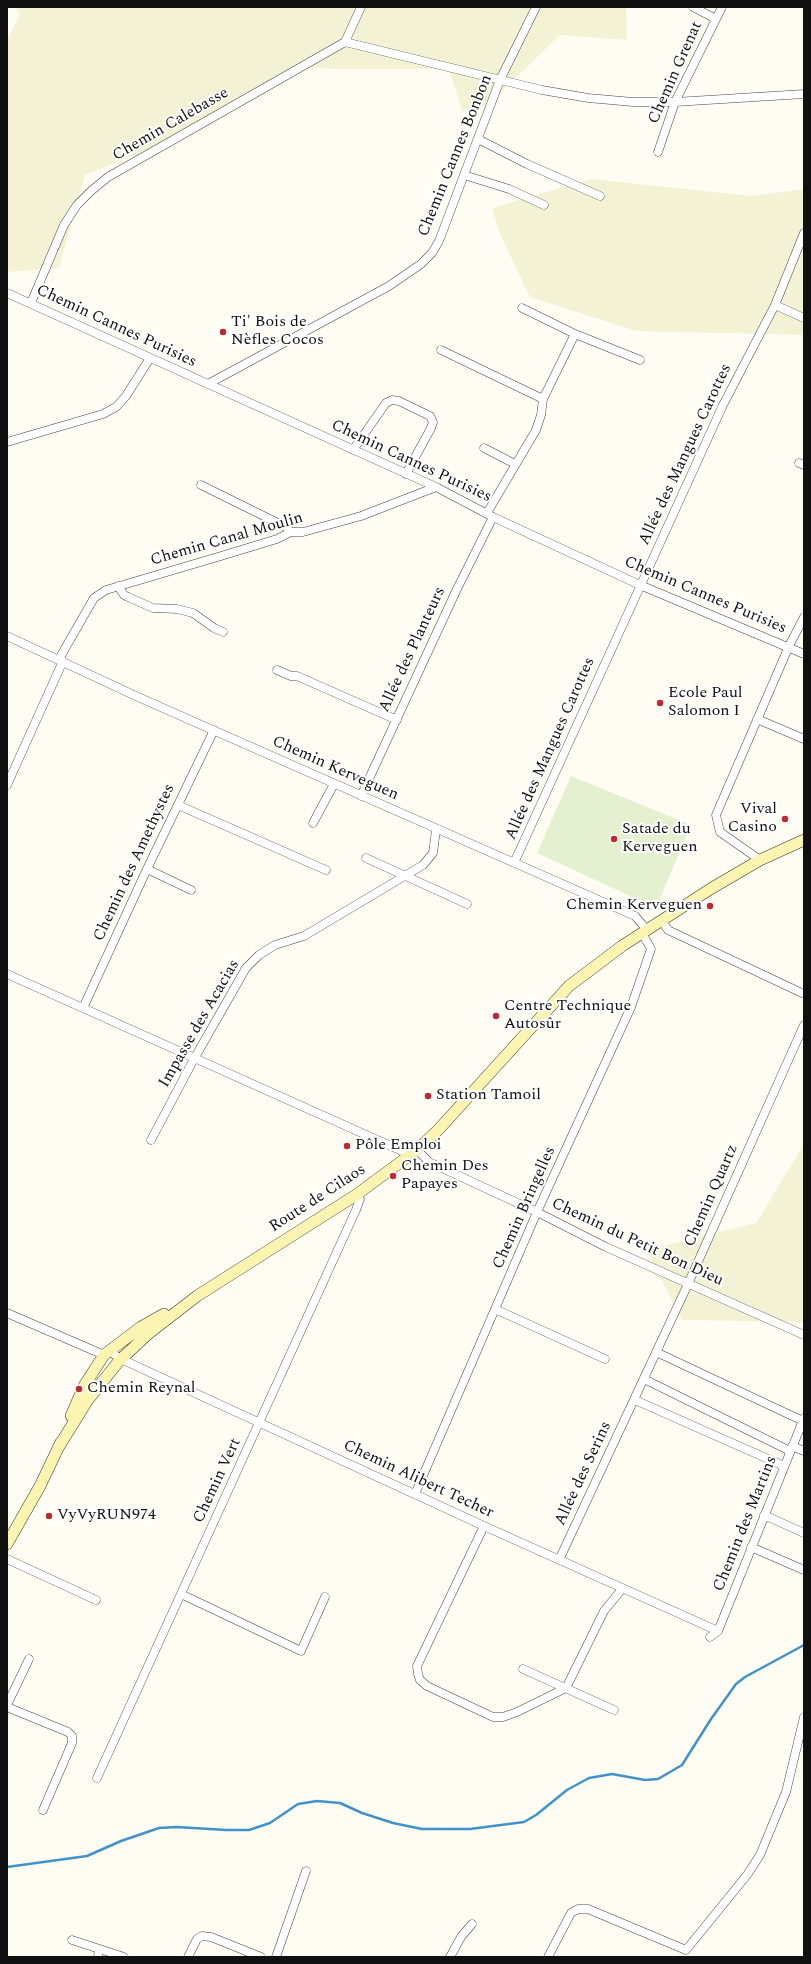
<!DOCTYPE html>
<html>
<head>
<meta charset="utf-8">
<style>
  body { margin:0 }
  #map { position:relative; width:811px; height:1964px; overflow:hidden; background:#fffdf3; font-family:Spectral,serif }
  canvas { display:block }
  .frame { position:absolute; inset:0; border:8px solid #101010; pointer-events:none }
</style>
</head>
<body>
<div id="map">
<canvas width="811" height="1964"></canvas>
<div class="frame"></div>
</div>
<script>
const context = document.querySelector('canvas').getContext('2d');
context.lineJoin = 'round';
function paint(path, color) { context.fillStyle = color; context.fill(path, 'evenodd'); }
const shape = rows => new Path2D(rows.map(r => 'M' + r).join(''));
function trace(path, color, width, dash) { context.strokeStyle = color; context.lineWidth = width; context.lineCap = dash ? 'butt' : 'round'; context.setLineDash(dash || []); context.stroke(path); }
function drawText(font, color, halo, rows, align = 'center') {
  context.font = font + ' Spectral,serif'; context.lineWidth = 4; context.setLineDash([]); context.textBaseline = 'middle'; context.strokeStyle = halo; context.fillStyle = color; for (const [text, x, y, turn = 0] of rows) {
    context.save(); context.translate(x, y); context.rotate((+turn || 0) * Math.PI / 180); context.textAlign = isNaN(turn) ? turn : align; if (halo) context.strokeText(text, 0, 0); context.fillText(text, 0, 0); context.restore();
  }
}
const farmland = shape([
  [15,7,626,7,627,40,560,35,488,105,462,111,449,69,335,69,294,66,203,128,85,175,59,268,7,272,7,40,20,15],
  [591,179,752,196,804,189,804,335,636,331,530,297,500,234,492,208],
  [804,1144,804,1322,682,1320,646,1250,756,1223]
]);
const pitch = shape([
  [571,776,691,825,656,908,537,853]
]);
const stream = shape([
  [7,1867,87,1856,121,1841,159,1828,177,1827,226,1830,249,1830,270,1823,298,1804,317,1801,340,1803,362,1813,393,1823,422,1829,470,1829,524,1822,536,1815,567,1790,589,1778,612,1774,645,1780,658,1779,682,1765,711,1719,736,1684,745,1677,804,1645]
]);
const street = shape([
  [693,7,716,19],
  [345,42,542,90,588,98,633,102,675,102,804,94],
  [478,139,527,164,600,196],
  [658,152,675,102,722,7],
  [464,175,509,189,544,205],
  [7,293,436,487,493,517,640,585,804,654],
  [31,303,64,225,77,205,91,191,108,177,345,42,361,7],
  [775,305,804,318],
  [522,308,575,334,640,360],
  [441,350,543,399],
  [208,384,389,286,421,264,432,253,439,241,500,80,536,7],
  [7,442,103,414,116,407,126,396,150,358],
  [484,448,515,464],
  [353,450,386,403,392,400,399,401,430,416,433,422,431,428,406,474],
  [799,463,804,465],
  [201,485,286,527,291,532],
  [487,513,536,430,541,415,543,399,575,334],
  [118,586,124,595,128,597,153,608,177,609,193,613,214,628,223,632],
  [7,636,138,697,635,916,647,930],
  [59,659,94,598,106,590,221,556,277,539,291,532,303,532,361,516,436,487],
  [277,670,291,676,297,676,397,720],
  [757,719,804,739],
  [7,785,63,661],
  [361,796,457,589,493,517],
  [178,805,326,870],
  [313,823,334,784],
  [366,858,467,904],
  [760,860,720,832,716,815,789,646,804,617],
  [514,863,723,405,775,305,804,233],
  [147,869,191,890],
  [662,921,668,930,804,994],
  [7,974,402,1151,409,1157],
  [83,1008,147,869,214,730],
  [151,1140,194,1059,246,968,259,955,275,945,304,936,423,865,433,853,436,830],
  [417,1150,429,1162,537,1212,606,1247,804,1335],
  [495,1309,605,1359],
  [7,1313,104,1355],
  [109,1351,121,1359,484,1526,718,1631],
  [656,1352,803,1421],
  [644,1379,790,1451],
  [635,1400,784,1466],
  [792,1446,804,1451],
  [415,1494,537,1212,631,1007,651,949,642,933],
  [764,1515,804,1533],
  [484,1526,417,1666,418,1674,420,1680,427,1686,493,1717,503,1717,517,1712,566,1688,604,1611,622,1589],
  [751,1547,804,1570],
  [7,1559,96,1600],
  [559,1560,688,1284,804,1025],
  [181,1594,301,1651,325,1597],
  [710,1637,718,1631,804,1418],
  [523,1669,614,1710],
  [7,1705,29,1659],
  [7,1707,68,1732,72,1736,72,1743,43,1810],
  [97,1778,356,1210,360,1199,356,1195],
  [72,1940,124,1957],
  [98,1957,99,1949],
  [188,1957,197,1939,202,1936,211,1937,261,1957],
  [276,1957,306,1871],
  [450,1957,461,1937,472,1924],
  [548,1957,571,1913,578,1909,588,1909,686,1950,747,1875,760,1855,786,1792,804,1717]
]);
const secondary = shape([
  [71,1416,84,1386,104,1355,141,1327,164,1314],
  [58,1448,87,1401,119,1361,148,1334,197,1296,356,1195,417,1150,439,1129,569,986,622,946,712,888,760,860,804,840],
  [7,1544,40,1486,61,1442]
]);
const markers = [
  [223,332,4,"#bd2b30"],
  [660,703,4,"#bd2b30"],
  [785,819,4,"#bd2b30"],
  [614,839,4,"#bd2b30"],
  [710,906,4,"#bd2b30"],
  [496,1016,4,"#bd2b30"],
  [428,1096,4,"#bd2b30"],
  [347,1146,4,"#bd2b30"],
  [393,1176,4,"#bd2b30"],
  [79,1389,4,"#bd2b30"],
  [49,1516,4,"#bd2b30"]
];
const streetNames = [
  ["Chemin Grenat",676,73,-66],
  ["Chemin Calebasse",171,125,-30],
  ["Chemin Cannes Bonbon",456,156,-68],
  ["Chemin Cannes Purisies",116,327,25],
  ["Allée des Mangues Carottes",686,455,-65],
  ["Chemin Cannes Purisies",411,462,25],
  ["Chemin Canal Moulin",227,540,-16],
  ["Chemin Cannes Purisies",705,596,23],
  ["Allée des Planteurs",413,650,-65],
  ["Allée des Mangues Carottes",551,749,-66],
  ["Chemin Kerveguen",335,769,24],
  ["Chemin des Amethystes",135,863,-65],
  ["Impasse des Acacias",200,1024,-60],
  ["Chemin Quartz",712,1196,-66],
  ["Route de Cilaos",318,1199,-33],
  ["Chemin Bringelles",525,1208,-66],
  ["Chemin du Petit Bon Dieu",637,1243,25],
  ["Allée des Serins",584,1474,-65],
  ["Chemin Alibert Techer",418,1480,25],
  ["Chemin Vert",218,1481,-65],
  ["Chemin des Martins",746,1524,-68]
];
const poiNames = [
  ["Ti' Bois de",231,323],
  ["Nèfles Cocos",231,341],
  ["Ecole Paul",668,694],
  ["Salomon I",668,712],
  ["Vival",777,810,"right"],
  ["Casino",777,828,"right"],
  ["Satade du",622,830],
  ["Kerveguen",622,848],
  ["Chemin Kerveguen",702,906,"right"],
  ["Centre Technique",504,1007],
  ["Autosûr",504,1025],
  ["Station Tamoil",436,1096],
  ["Pôle Emploi",355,1146],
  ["Chemin Des",401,1167],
  ["Papayes",401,1185],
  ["Chemin Reynal",87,1389],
  ["VyVyRUN974",57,1516]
];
paint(farmland, '#f4f2d4');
paint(pitch, '#e4f0cf');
trace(stream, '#4292ca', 2.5);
trace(street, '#434343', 9);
trace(secondary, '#323232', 12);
trace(street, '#fff', 8);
trace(secondary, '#fcf5b1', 11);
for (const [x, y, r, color] of markers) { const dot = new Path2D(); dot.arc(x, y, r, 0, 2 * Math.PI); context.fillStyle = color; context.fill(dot); trace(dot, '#fff', 1.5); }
drawText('16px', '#101010', '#fff', streetNames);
drawText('16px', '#101010', '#fff', poiNames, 'left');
</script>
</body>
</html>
